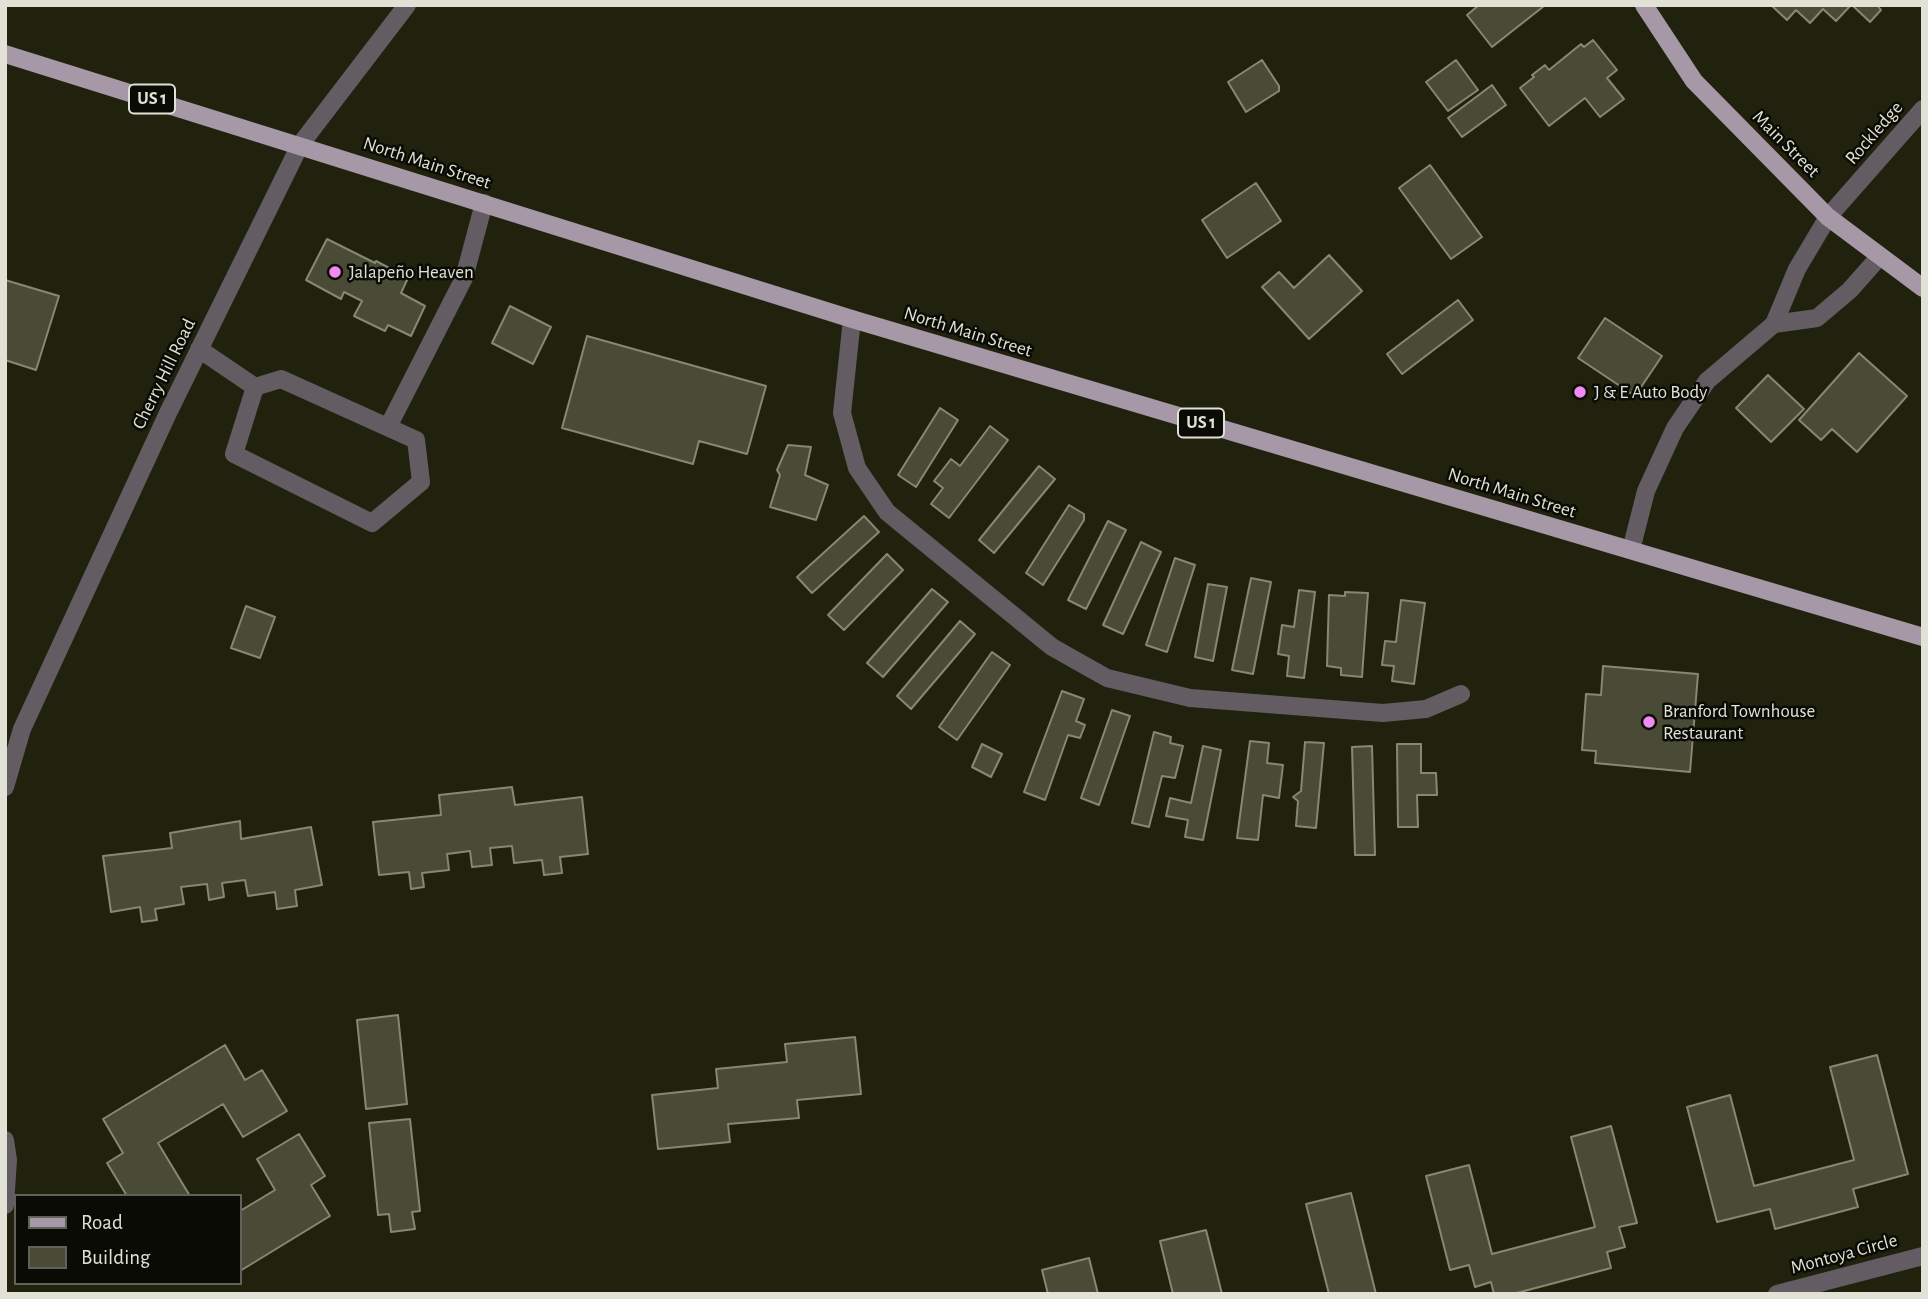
<!DOCTYPE html>
<html>
<head>
<meta charset="utf-8">
<style>
  body { margin:0 }
  #map { position:relative; width:1928px; height:1299px; overflow:hidden; background:#21220e; font-family:"Alegreya Sans",sans-serif }
  canvas { display:block }
  .frame { position:absolute; inset:0; border:7px solid #e1e2d5; pointer-events:none }
  .legend { position:absolute; left:14px; top:1194px; width:228px; height:91px; box-sizing:border-box; background:#0a0b04; border:2px solid #606158; margin:0; padding:9px 12px; list-style:none; font-size:21px; color:#e1e2d5 }
  .legend li { display:flex; align-items:center; gap:14px; height:35px }
  .legend b { width:35px; border:2px solid #606158 }
</style>
</head>
<body>
<div id="map">
<canvas width="1928" height="1299"></canvas>
<div class="frame"></div>
<ul class="legend">
<li><b style="height:9px;background:#a798a7"></b>Road</li>
<li><b style="height:19px;background:#4a4b36"></b>Building</li>
</ul>
</div>
<script>
const context = document.querySelector('canvas').getContext('2d');
context.lineJoin = 'round';
function paint(path, color) { context.fillStyle = color; context.fill(path, 'evenodd'); }
const shape = rows => new Path2D(rows.map(r => 'M' + r).join(''));
function trace(path, color, width, dash) { context.strokeStyle = color; context.lineWidth = width; context.lineCap = dash ? 'butt' : 'round'; context.setLineDash(dash || []); context.stroke(path); }
function drawText(font, color, halo, rows, align = 'center') {
  context.font = font + ' "Alegreya Sans",sans-serif'; context.lineWidth = 5; context.setLineDash([]); context.textBaseline = 'middle'; context.strokeStyle = halo; context.fillStyle = color; for (const [text, x, y, turn = 0] of rows) {
    context.save(); context.translate(x, y); context.rotate((+turn || 0) * Math.PI / 180); context.textAlign = isNaN(turn) ? turn : align; if (halo) context.strokeText(text, 0, 0); context.fillText(text, 0, 0); context.restore();
  }
}
const building = shape([
  [1479,5,1543,5,1544,6,1492,47,1467,15,1479,5],
  [1771,5,1851,5,1836,21,1823,9,1810,23,1796,10,1787,20,1771,5],
  [1852,5,1877,5,1881,10,1870,22,1852,5],
  [1593,40,1617,70,1607,78,1624,99,1600,117,1585,98,1549,126,1520,88,1534,77,1532,75,1545,65,1549,70,1581,44,1584,47,1593,40],
  [1262,60,1279,86,1279,91,1246,112,1228,82,1262,60],
  [1456,60,1478,90,1448,111,1426,82,1456,60],
  [1492,85,1506,105,1462,137,1448,118,1492,85],
  [1430,165,1482,237,1451,259,1399,188,1430,165],
  [1256,183,1281,221,1227,258,1202,220,1256,183],
  [327,239,375,263,376,261,408,278,401,293,425,306,411,336,388,325,385,331,354,316,362,301,344,292,341,299,306,280,327,239],
  [1329,255,1362,291,1309,339,1262,287,1279,272,1294,288,1329,255],
  [5,280,59,296,36,370,5,360,5,280],
  [1458,300,1473,320,1402,374,1387,354,1458,300],
  [510,306,551,327,533,364,492,343,510,306],
  [1605,318,1662,356,1635,396,1578,358,1605,318],
  [587,336,766,386,747,454,699,441,693,464,562,428,587,336],
  [1859,353,1907,396,1857,452,1832,429,1821,440,1799,420,1859,353],
  [1768,375,1804,409,1771,442,1736,408,1768,375],
  [940,408,958,420,916,487,898,475,940,408],
  [990,426,1008,440,949,518,931,504,943,488,934,481,951,459,960,466,990,426],
  [788,445,811,447,805,475,828,485,816,520,770,507,780,475,777,470,788,445],
  [1039,466,1055,479,994,553,979,540,1039,466],
  [1069,505,1084,514,1084,520,1043,585,1026,573,1069,505],
  [864,516,879,532,812,593,797,577,864,516],
  [1108,521,1126,530,1086,609,1068,600,1108,521],
  [1141,542,1161,552,1123,634,1103,625,1141,542],
  [887,554,903,570,844,630,828,615,887,554],
  [1175,558,1195,565,1167,652,1146,645,1175,558],
  [1251,578,1271,582,1253,674,1232,670,1251,578],
  [1208,584,1227,587,1213,661,1195,657,1208,584],
  [932,589,948,602,883,677,867,663,932,589],
  [1299,590,1315,592,1304,678,1287,676,1289,656,1278,654,1282,625,1294,627,1299,590],
  [1345,592,1368,593,1362,677,1341,675,1341,668,1327,666,1329,595,1345,596,1345,592],
  [1401,600,1425,603,1414,684,1392,681,1394,666,1382,665,1385,641,1396,642,1401,600],
  [246,606,275,617,260,658,231,648,246,606],
  [960,621,975,634,911,709,897,696,960,621],
  [992,652,1010,665,957,740,939,727,992,652],
  [1603,666,1698,674,1690,772,1595,763,1596,751,1582,750,1586,694,1601,695,1603,666],
  [1062,691,1084,699,1076,721,1085,725,1080,738,1068,735,1045,800,1024,792,1062,691],
  [1112,710,1130,716,1099,805,1081,798,1112,710],
  [1154,732,1171,737,1170,743,1183,746,1175,778,1162,776,1149,827,1132,823,1154,732],
  [1250,741,1269,743,1267,763,1283,765,1279,798,1263,795,1258,840,1237,838,1250,741],
  [1305,742,1324,743,1316,828,1296,826,1298,801,1293,797,1301,791,1305,742],
  [982,744,1002,754,991,777,972,767,982,744],
  [1397,744,1421,744,1421,773,1436,773,1437,795,1417,795,1418,827,1398,827,1397,744],
  [1203,746,1221,750,1203,840,1185,837,1188,820,1166,816,1170,798,1191,803,1203,746],
  [1372,746,1375,855,1355,855,1352,747,1372,746],
  [512,787,515,805,582,797,588,854,560,857,562,873,544,875,542,860,514,863,512,846,490,848,492,865,472,867,470,851,447,854,449,870,422,873,424,887,411,889,409,872,379,875,373,822,441,815,439,795,512,787],
  [240,821,241,839,311,827,322,885,295,890,297,906,277,909,275,892,248,896,245,880,222,883,224,897,209,900,207,884,181,887,184,904,155,909,157,920,142,922,140,907,111,912,103,856,172,848,170,833,240,821],
  [398,1015,407,1104,366,1109,357,1020,398,1015],
  [855,1037,861,1094,797,1100,799,1118,728,1124,730,1142,658,1149,652,1095,718,1088,716,1069,787,1062,785,1044,855,1037],
  [225,1045,245,1080,262,1070,287,1111,243,1137,223,1104,158,1143,190,1196,127,1196,107,1163,123,1153,103,1119,225,1045],
  [1877,1055,1908,1174,1853,1189,1858,1207,1775,1229,1770,1209,1717,1222,1687,1107,1730,1095,1754,1186,1854,1160,1830,1067,1877,1055],
  [410,1119,420,1211,412,1212,415,1229,391,1232,389,1214,378,1215,369,1123,410,1119],
  [1611,1126,1637,1223,1619,1227,1625,1247,1607,1252,1611,1268,1513,1294,1494,1294,1491,1282,1475,1287,1469,1265,1450,1270,1426,1176,1469,1165,1492,1254,1595,1227,1571,1137,1611,1126],
  [299,1134,325,1176,311,1185,330,1216,240,1271,240,1211,275,1190,257,1159,299,1134],
  [1351,1193,1376,1294,1329,1294,1306,1204,1351,1193],
  [1206,1230,1222,1294,1173,1294,1160,1241,1206,1230],
  [1089,1258,1098,1294,1048,1294,1042,1270,1089,1258]
]);
const minor = shape([
  [852,319,842,413,857,468,887,512,1052,647,1107,678,1190,698,1383,713,1426,709,1461,694],
  [1774,324,1817,318,1850,290,1880,256],
  [199,349,255,387,234,454,372,523,421,482,416,440,281,379,255,387],
  [388,427,464,278,484,203],
  [1631,550,1646,491,1675,428,1707,381,1774,324,1797,269,1828,217,1923,109],
  [5,787,22,729,168,413,300,145,407,5],
  [5,1140,8,1160,5,1205],
  [1777,1294,1923,1256]
]);
const major = shape([
  [1644,5,1694,81,1828,217,1923,288],
  [5,54,852,319,1923,637]
]);
const markers = [
  [335,272,7,"#f28af3"],
  [1580,392,7,"#f28af3"],
  [1649,722,7,"#f28af3"]
];
const shields = [
  [152,99,46],
  [1201,423,46]
];
const shieldNames = [
  ["US 1",152,99],
  ["US 1",1201,423]
];
const streetNames = [
  ["Rockledge",1874,133,-49],
  ["Main Street",1786,144,45],
  ["North Main Street",427,163,18],
  ["North Main Street",968,332,17],
  ["Cherry Hill Road",164,374,-64],
  ["North Main Street",1512,493,17],
  ["Montoya Circle",1844,1254,-15]
];
const poiNames = [
  ["Jalapeño Heaven",349,272],
  ["J & E Auto Body",1594,392],
  ["Branford Townhouse",1663,711],
  ["Restaurant",1663,733]
];
paint(building, '#4a4b36');
trace(building, '#878871', 2);
trace(minor, '#645c63', 18);
trace(major, '#a798a7', 18);
for (const [x, y, r, color] of markers) { const dot = new Path2D(); dot.arc(x, y, r, 0, 2 * Math.PI); context.fillStyle = color; context.fill(dot); trace(dot, '#0a0b04', 2.5); }
for (const [x, y, w] of shields) { const box = new Path2D(); box.roundRect(x - w / 2, y - 14.5, w, 29, 5); context.fillStyle = '#0a0b04'; context.fill(box); trace(box, '#e1e2d5', 2); }
drawText('bold 18px', '#e1e2d5', null, shieldNames);
drawText('19px', '#e1e2d5', '#0a0b04', streetNames);
drawText('19px', '#e1e2d5', '#0a0b04', poiNames, 'left');
</script>
</body>
</html>
